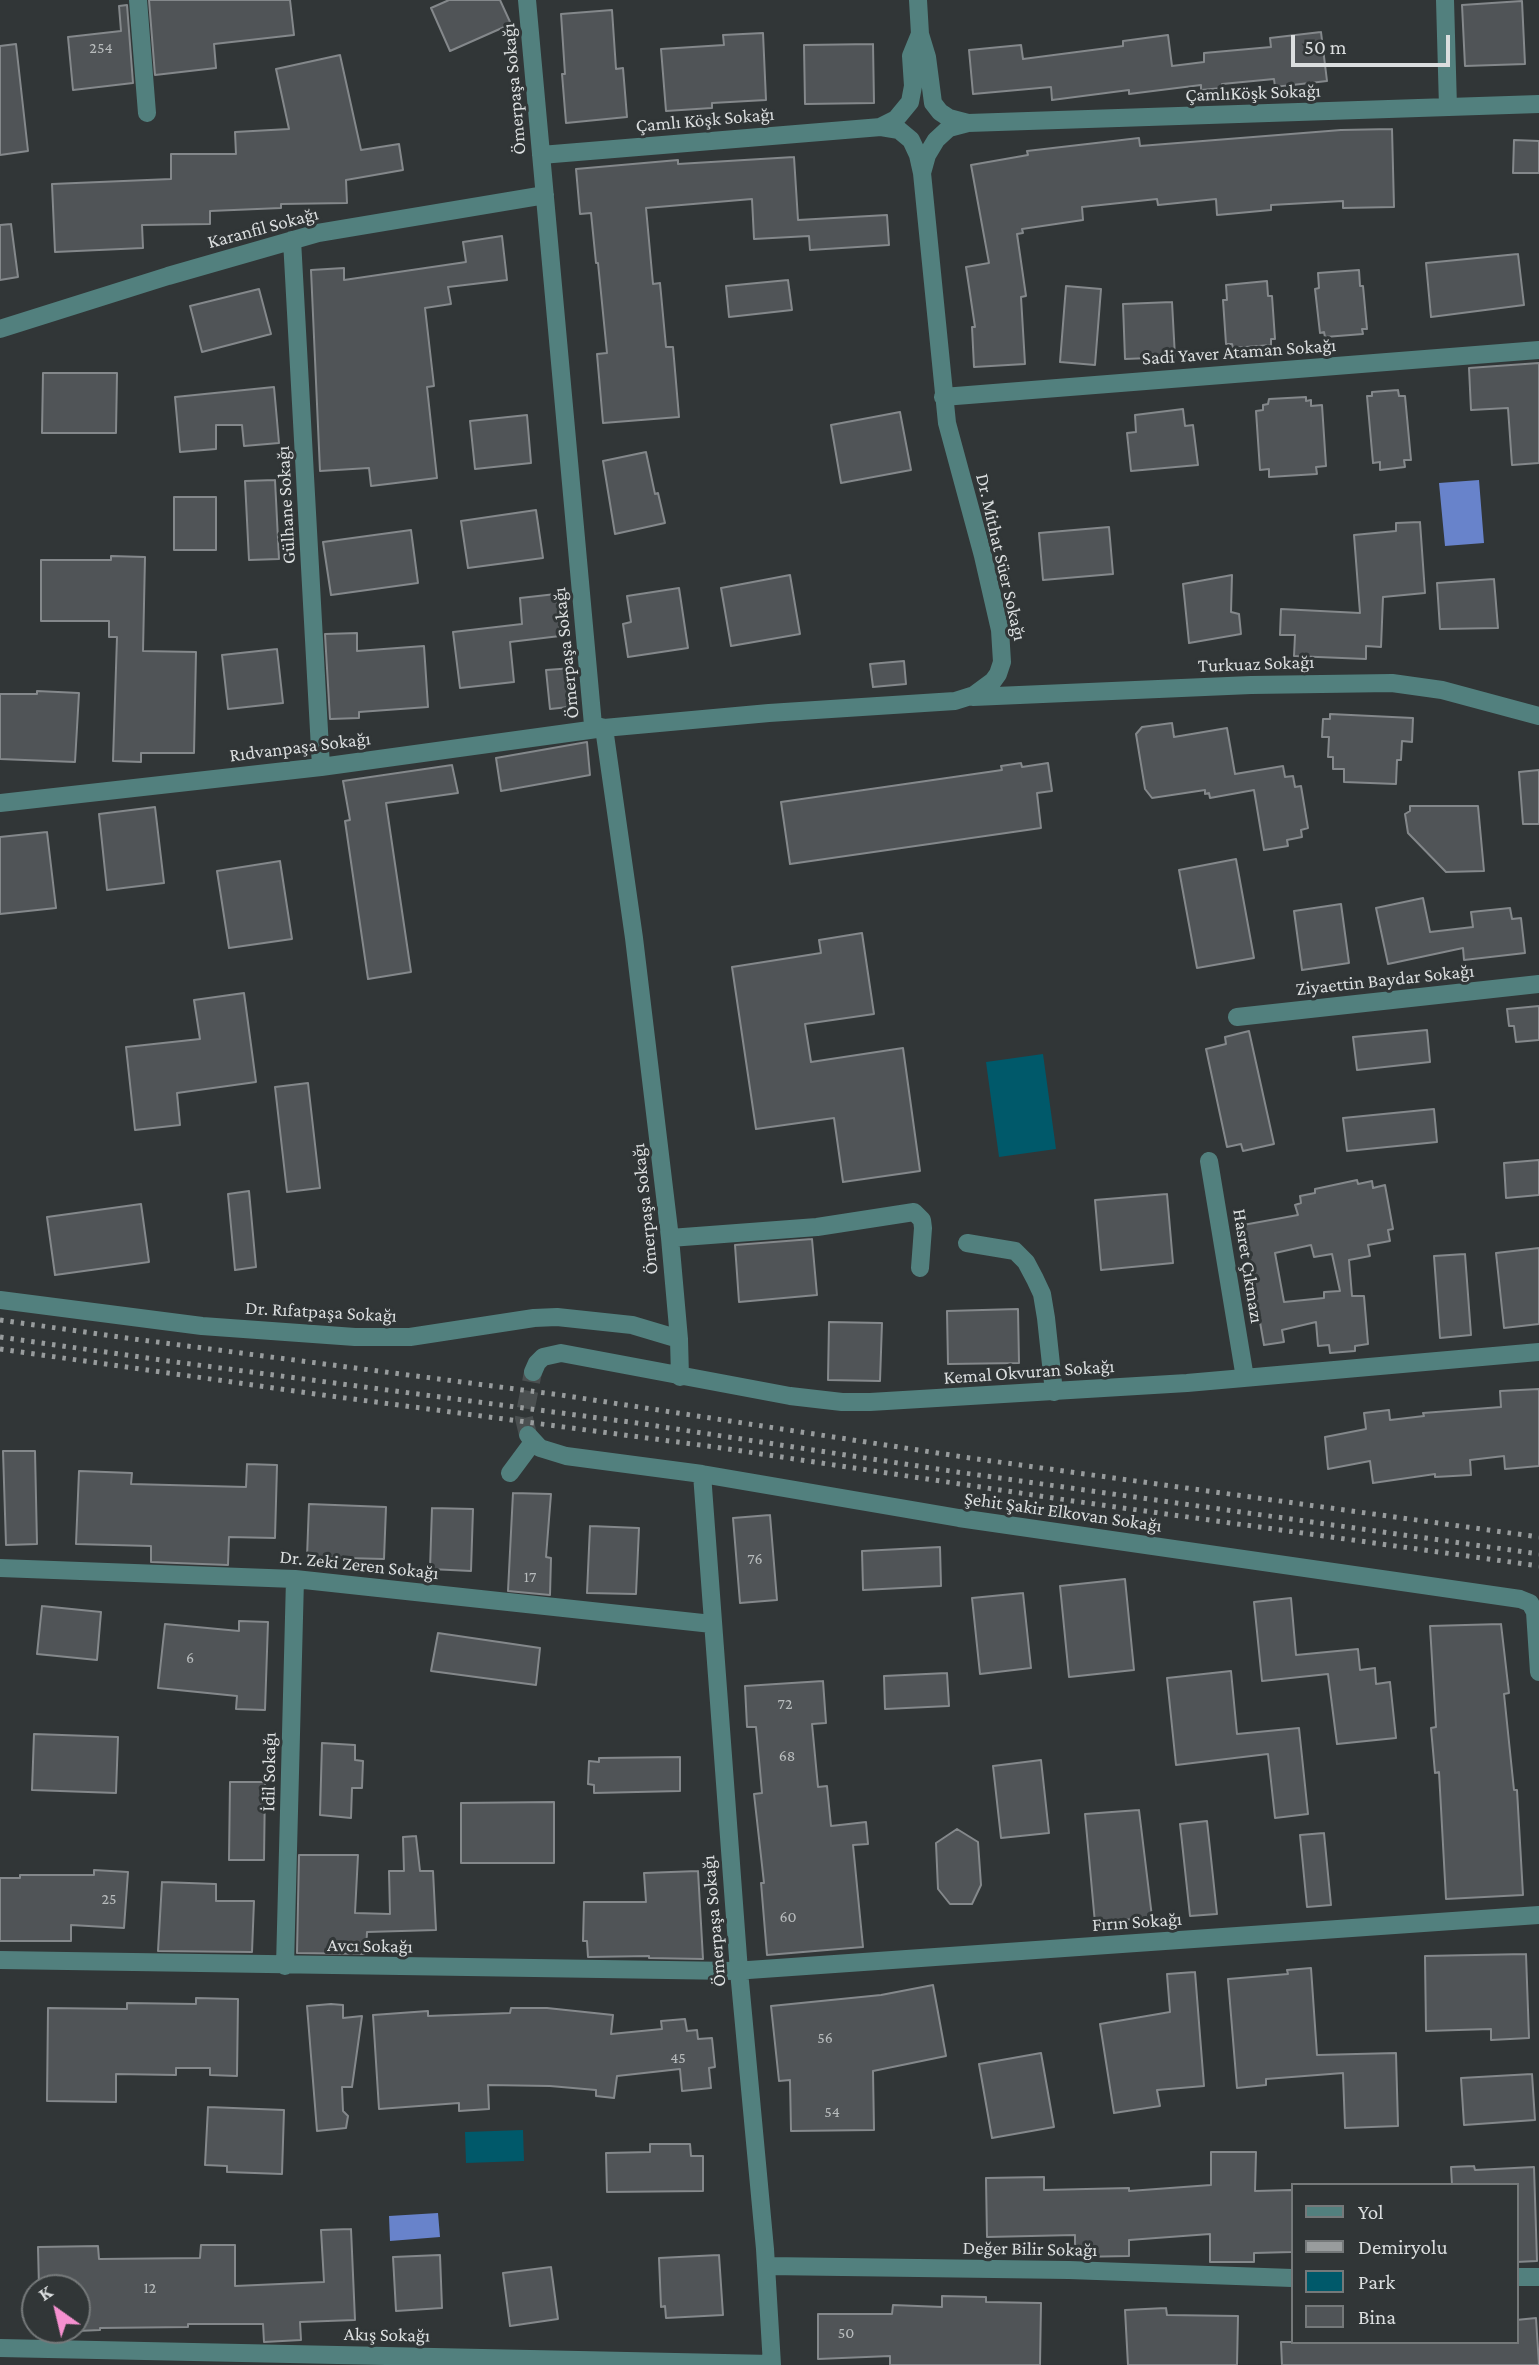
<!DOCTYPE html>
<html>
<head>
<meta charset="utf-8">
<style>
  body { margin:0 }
  #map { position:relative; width:1539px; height:2365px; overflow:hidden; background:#313637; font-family:"Crimson Pro",serif }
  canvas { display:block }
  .legend { position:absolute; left:1291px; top:2183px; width:228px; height:161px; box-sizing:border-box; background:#313637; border:2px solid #75797a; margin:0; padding:9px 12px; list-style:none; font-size:21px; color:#dbdedf }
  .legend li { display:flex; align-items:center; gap:14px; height:35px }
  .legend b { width:35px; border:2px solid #75797a }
  .north { position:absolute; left:21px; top:2274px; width:70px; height:70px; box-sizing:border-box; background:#313637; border:2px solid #75797a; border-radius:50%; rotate:326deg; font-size:19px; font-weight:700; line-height:28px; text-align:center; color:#dbdedf }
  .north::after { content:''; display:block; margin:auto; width:24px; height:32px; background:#f690d0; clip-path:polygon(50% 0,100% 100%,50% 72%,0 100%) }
  .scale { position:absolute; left:1291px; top:35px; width:159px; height:32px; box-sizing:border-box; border:4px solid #dbdedf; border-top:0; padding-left:9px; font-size:21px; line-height:24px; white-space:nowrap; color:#dbdedf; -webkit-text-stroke:5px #313637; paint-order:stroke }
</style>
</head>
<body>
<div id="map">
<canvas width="1539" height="2365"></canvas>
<ul class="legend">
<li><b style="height:9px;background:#52807e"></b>Yol</li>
<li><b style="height:9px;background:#989c9d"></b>Demiryolu</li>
<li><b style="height:19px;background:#00596a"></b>Park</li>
<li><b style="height:19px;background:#505457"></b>Bina</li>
</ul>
<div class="north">K</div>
<div class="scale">50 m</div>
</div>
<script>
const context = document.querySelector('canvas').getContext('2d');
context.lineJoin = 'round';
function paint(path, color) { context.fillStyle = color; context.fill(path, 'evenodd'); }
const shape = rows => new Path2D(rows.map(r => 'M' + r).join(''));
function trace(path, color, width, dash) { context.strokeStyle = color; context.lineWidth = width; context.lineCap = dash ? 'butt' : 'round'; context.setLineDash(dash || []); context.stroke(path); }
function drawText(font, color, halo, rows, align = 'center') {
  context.font = font + ' "Crimson Pro",serif'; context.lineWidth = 6; context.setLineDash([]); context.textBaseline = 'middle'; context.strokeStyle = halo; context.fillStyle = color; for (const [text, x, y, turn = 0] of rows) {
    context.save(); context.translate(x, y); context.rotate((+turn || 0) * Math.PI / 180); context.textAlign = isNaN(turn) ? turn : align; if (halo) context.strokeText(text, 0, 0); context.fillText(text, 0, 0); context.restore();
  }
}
const green = shape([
  [1043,1054,1056,1149,999,1157,986,1062],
  [523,2130,524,2161,466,2163,465,2132]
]);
const water = shape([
  [1479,480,1484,543,1445,546,1439,483],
  [438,2213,440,2237,390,2241,389,2216]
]);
const building = shape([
  [149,0,290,0,294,35,214,44,216,68,155,75,149,0],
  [449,0,500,0,511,24,450,51,431,8,449,0],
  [1522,1,1525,64,1465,66,1462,5,1522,1],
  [127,5,133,83,73,90,68,37,121,31,119,6,127,5],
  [612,10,616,69,623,68,627,117,566,123,562,74,565,74,561,14,612,10],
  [1321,32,1327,81,1275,87,1274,79,1222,84,1222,88,1201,90,1201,85,1129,94,1129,90,1052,100,1051,87,973,94,969,50,1021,45,1023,59,1123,46,1123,41,1168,35,1172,66,1204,62,1204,53,1271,47,1270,38,1321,32],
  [763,33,766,100,712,103,712,108,666,111,661,49,724,45,723,35,763,33],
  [16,44,28,151,0,155,0,46,16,44],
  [873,44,874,103,805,104,804,45,873,44],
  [340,55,361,150,399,144,403,170,346,180,347,203,281,204,281,208,210,211,210,224,142,225,143,248,55,252,52,184,171,179,171,154,236,154,235,132,289,129,276,69,340,55],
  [1392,129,1394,207,1343,208,1343,201,1271,205,1271,210,1217,215,1216,199,1158,205,1157,199,1082,207,1083,220,1022,229,1023,233,1017,234,1026,296,1021,297,1025,364,974,367,972,327,975,327,966,267,989,263,971,165,1028,155,1027,151,1139,138,1140,146,1341,130,1392,129],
  [1514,140,1539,141,1539,173,1513,173,1514,140],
  [794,157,798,220,887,215,889,245,810,250,809,236,754,239,752,199,646,208,653,284,660,283,666,347,673,347,679,417,603,423,597,354,607,353,598,263,596,263,591,213,580,214,576,169,678,160,678,164,794,157],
  [11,224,18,277,0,280,0,225,11,224],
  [502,236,507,280,448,287,451,304,425,308,434,386,427,387,437,478,371,486,369,468,320,471,311,270,344,268,344,280,466,262,463,242,502,236],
  [1518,254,1524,305,1431,317,1426,263,1518,254],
  [1359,270,1360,286,1363,286,1367,329,1362,329,1363,334,1325,337,1324,332,1320,333,1315,289,1319,288,1318,273,1359,270],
  [788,280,792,310,729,317,726,286,788,280],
  [1267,281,1268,296,1272,296,1275,339,1271,339,1271,345,1233,348,1232,344,1226,344,1223,300,1227,300,1226,285,1267,281],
  [1066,286,1101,289,1095,365,1060,362,1066,286],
  [259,289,271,334,202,352,190,306,259,289],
  [1172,302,1175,357,1125,359,1123,304,1172,302],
  [1539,363,1539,463,1512,465,1508,408,1471,410,1469,368,1539,363],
  [43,373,117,373,116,433,42,433,43,373],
  [274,387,279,443,244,446,242,425,216,425,216,449,180,452,175,397,274,387],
  [1398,390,1399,396,1405,396,1411,460,1404,460,1405,467,1380,470,1380,462,1373,463,1367,396,1372,396,1372,392,1398,390],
  [1306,397,1306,401,1311,400,1311,406,1322,405,1326,466,1316,467,1317,474,1269,477,1269,469,1260,470,1256,411,1263,410,1263,405,1268,404,1269,399,1306,397],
  [1183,409,1185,426,1193,425,1198,465,1131,471,1127,433,1136,432,1135,415,1183,409],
  [900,412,911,470,841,483,831,425,900,412],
  [527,415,531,463,475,469,470,421,527,415],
  [646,452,655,494,658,493,665,523,615,534,603,461,646,452],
  [275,480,279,559,249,560,245,481,275,480],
  [174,497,216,497,216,550,174,550,174,497],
  [536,510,543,558,468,568,461,521,536,510],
  [1420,522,1425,593,1383,597,1381,647,1366,646,1366,659,1294,656,1295,635,1280,635,1281,609,1360,613,1354,535,1396,531,1396,523,1420,522],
  [1109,527,1113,574,1043,580,1039,533,1109,527],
  [411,530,418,583,331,595,323,542,411,530],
  [111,556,145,557,143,651,196,652,194,753,141,753,141,762,113,761,117,637,109,637,109,621,41,621,41,560,111,560,111,556],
  [790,575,800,634,731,646,721,588,790,575],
  [1232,575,1231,612,1239,614,1241,634,1189,643,1183,584,1232,575],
  [1494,579,1498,628,1440,629,1437,583,1494,579],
  [679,588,688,648,628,657,623,624,631,622,627,596,679,588],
  [556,594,560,636,510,642,514,682,460,688,453,632,522,624,520,598,556,594],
  [357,633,357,651,424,646,428,707,359,712,359,718,330,719,325,634,357,633],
  [277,649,283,703,228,709,222,655,277,649],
  [904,661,906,684,873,687,870,664,904,661],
  [574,668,578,706,550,709,546,670,574,668],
  [37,691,79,693,75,762,0,759,0,694,37,694,37,691],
  [1330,714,1413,718,1412,742,1402,741,1401,760,1397,760,1396,784,1344,782,1344,769,1333,769,1333,757,1328,757,1329,737,1322,737,1323,719,1330,719,1330,714],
  [1172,723,1174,737,1227,728,1235,774,1283,766,1285,777,1293,776,1295,787,1301,786,1308,828,1301,830,1302,837,1287,840,1288,846,1264,850,1254,790,1210,798,1209,793,1205,794,1205,790,1152,798,1145,789,1136,734,1142,727,1172,723],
  [587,742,590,775,501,791,496,758,587,742],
  [1021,763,1022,767,1048,763,1052,791,1037,793,1041,828,790,864,781,802,1002,770,1001,766,1021,763],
  [452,765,458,793,386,803,411,972,368,979,345,821,350,820,343,781,452,765],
  [1539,770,1539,824,1523,824,1519,772,1539,770],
  [1410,806,1478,806,1484,871,1446,872,1408,833,1405,814,1410,811,1410,806],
  [155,807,164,883,107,890,99,814,155,807],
  [47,832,56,908,0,914,0,837,47,832],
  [1236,859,1254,958,1197,968,1179,870,1236,859],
  [280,861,292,939,229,948,217,871,280,861],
  [1423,898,1430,932,1473,927,1471,912,1510,908,1512,919,1521,918,1525,953,1464,960,1463,948,1388,964,1376,908,1423,898],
  [1341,904,1349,963,1302,970,1294,911,1341,904],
  [862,933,874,1014,805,1024,811,1062,903,1048,920,1171,843,1182,834,1118,756,1129,732,967,821,953,819,940,862,933],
  [244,993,256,1082,177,1093,180,1125,135,1130,126,1047,200,1039,194,1000,244,993],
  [1539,1006,1539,1040,1516,1042,1514,1026,1509,1026,1507,1009,1539,1006],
  [1427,1030,1430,1062,1357,1070,1353,1037,1427,1030],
  [1249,1031,1274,1144,1243,1151,1241,1144,1227,1147,1206,1049,1226,1044,1225,1037,1249,1031],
  [308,1083,320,1188,287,1192,275,1087,308,1083],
  [1434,1109,1437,1142,1347,1151,1343,1118,1434,1109],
  [1539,1160,1539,1195,1506,1198,1504,1163,1539,1160],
  [1357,1180,1358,1184,1372,1181,1373,1188,1385,1185,1393,1229,1388,1230,1390,1241,1368,1245,1370,1256,1349,1260,1352,1296,1364,1296,1368,1344,1355,1346,1355,1351,1330,1353,1329,1345,1318,1346,1316,1322,1282,1330,1284,1342,1264,1345,1243,1225,1298,1215,1295,1205,1301,1203,1300,1196,1315,1193,1315,1189,1357,1180],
  [1311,1245,1314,1257,1332,1254,1340,1291,1324,1292,1324,1298,1284,1302,1275,1253,1311,1245],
  [249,1191,256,1267,235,1270,228,1194,249,1191],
  [1167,1194,1173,1263,1101,1270,1095,1200,1167,1194],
  [141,1204,149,1262,55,1275,47,1217,141,1204],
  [812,1239,817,1295,739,1302,735,1245,812,1239],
  [1539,1248,1539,1324,1504,1328,1496,1253,1539,1248],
  [1465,1254,1471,1335,1440,1338,1434,1256,1465,1254],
  [1018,1309,1019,1363,948,1364,947,1311,1018,1309],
  [829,1322,882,1323,880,1381,828,1380,829,1322],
  [1539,1389,1539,1466,1505,1469,1504,1456,1470,1460,1471,1475,1435,1477,1435,1474,1373,1483,1370,1461,1328,1469,1325,1437,1366,1429,1364,1413,1389,1410,1390,1420,1424,1416,1423,1413,1501,1407,1500,1391,1539,1389],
  [3,1451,35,1451,37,1544,6,1545,3,1451],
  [247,1464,277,1465,275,1538,229,1537,228,1565,151,1562,151,1546,76,1544,79,1471,132,1473,131,1484,246,1487,247,1464],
  [513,1493,551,1494,546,1557,551,1558,550,1595,508,1591,513,1493],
  [309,1504,386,1507,384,1559,307,1557,309,1504],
  [432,1508,473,1509,471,1571,430,1569,432,1508],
  [770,1515,777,1600,740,1603,733,1518,770,1515],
  [590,1526,639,1528,636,1594,587,1593,590,1526],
  [940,1547,941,1586,863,1590,862,1551,940,1547],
  [1125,1579,1134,1670,1069,1677,1060,1586,1125,1579],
  [1023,1593,1031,1668,980,1674,972,1598,1023,1593],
  [1291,1598,1296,1655,1358,1649,1360,1670,1375,1668,1376,1684,1390,1682,1396,1738,1337,1744,1328,1674,1262,1681,1254,1602,1291,1598],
  [42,1606,101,1612,97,1660,37,1654,42,1606],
  [239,1621,268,1622,265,1710,236,1709,237,1696,158,1688,165,1624,239,1631,239,1621],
  [1501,1624,1509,1693,1504,1694,1514,1790,1517,1790,1523,1895,1446,1899,1439,1772,1435,1773,1431,1728,1436,1727,1430,1626,1501,1624],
  [438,1633,540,1648,536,1685,431,1671,438,1633],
  [1231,1671,1237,1734,1299,1728,1308,1814,1275,1818,1268,1754,1176,1765,1167,1678,1231,1671],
  [947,1673,949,1706,885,1709,884,1676,947,1673],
  [823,1681,826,1723,812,1724,818,1787,827,1786,831,1826,866,1822,868,1844,853,1845,863,1947,767,1955,761,1883,764,1883,754,1794,762,1793,756,1727,747,1727,745,1686,823,1681],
  [34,1734,118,1737,116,1793,32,1790,34,1734],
  [322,1743,355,1745,355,1760,363,1761,362,1788,352,1788,351,1818,320,1815,322,1743],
  [680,1757,680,1791,594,1793,594,1785,588,1784,589,1761,599,1762,599,1758,680,1757],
  [1041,1760,1049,1833,1001,1838,993,1766,1041,1760],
  [230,1782,265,1782,264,1860,229,1860,230,1782],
  [554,1802,554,1863,461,1863,461,1803,554,1802],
  [1139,1810,1152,1917,1095,1923,1085,1814,1139,1810],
  [1207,1821,1217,1914,1190,1916,1180,1824,1207,1821],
  [957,1829,978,1842,981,1885,972,1904,950,1904,938,1889,936,1843,957,1829],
  [1324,1833,1331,1905,1307,1907,1300,1835,1324,1833],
  [416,1836,420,1871,433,1871,436,1930,367,1932,366,1954,297,1953,299,1855,358,1855,355,1913,390,1914,389,1871,404,1871,403,1837,416,1836],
  [94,1870,128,1872,124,1928,71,1925,71,1941,0,1941,0,1878,20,1878,20,1875,94,1875,94,1870],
  [698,1871,703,1959,649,1958,649,1956,588,1957,587,1941,583,1941,584,1902,646,1902,644,1873,698,1871],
  [162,1882,216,1884,216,1901,254,1901,252,1952,158,1951,162,1882],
  [1526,1954,1529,2038,1491,2040,1491,2029,1426,2031,1425,1956,1526,1954],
  [1311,1968,1317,2055,1396,2053,1398,2126,1345,2128,1343,2073,1266,2079,1266,2085,1237,2088,1228,1979,1288,1974,1287,1970,1311,1968],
  [1195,1972,1204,2086,1157,2090,1160,2106,1114,2113,1100,2024,1170,2012,1167,1974,1195,1972],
  [933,1985,946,2056,873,2071,874,2130,791,2131,790,2080,779,2081,771,2006,881,1995,933,1985],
  [196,1998,238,1999,237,2076,210,2075,210,2068,176,2068,176,2075,116,2074,116,2102,47,2101,48,2008,127,2009,127,2003,196,2004,196,1998],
  [331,2004,343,2005,343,2018,362,2016,352,2087,342,2087,343,2111,348,2116,346,2128,317,2131,307,2006,331,2004],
  [511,2008,547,2008,613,2015,611,2034,662,2029,661,2021,685,2019,687,2031,697,2030,698,2039,712,2038,715,2067,709,2068,711,2088,682,2091,680,2069,617,2076,614,2098,596,2096,596,2090,550,2086,488,2085,489,2109,459,2111,459,2103,379,2109,373,2015,428,2011,428,2016,510,2013,511,2008],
  [1041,2053,1054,2127,992,2138,979,2064,1041,2053],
  [1532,2074,1535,2120,1464,2125,1461,2078,1532,2074],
  [208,2107,284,2110,282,2174,227,2172,227,2166,205,2165,208,2107],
  [650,2144,690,2144,691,2156,703,2156,703,2191,607,2192,606,2153,650,2152,650,2144],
  [1211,2152,1256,2152,1255,2191,1292,2190,1292,2252,1254,2253,1254,2262,1210,2262,1210,2234,1129,2240,1129,2256,1075,2257,1075,2235,987,2237,986,2178,1044,2177,1044,2190,1129,2188,1129,2191,1211,2185,1211,2152],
  [1474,2166,1475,2170,1534,2167,1537,2261,1516,2262,1516,2185,1452,2185,1451,2167,1474,2166],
  [351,2229,355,2320,300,2322,301,2340,264,2342,263,2324,188,2324,188,2327,100,2328,100,2330,77,2331,77,2288,39,2288,38,2247,98,2246,99,2259,200,2258,201,2245,235,2245,235,2286,324,2282,321,2230,351,2229],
  [440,2255,442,2308,396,2311,393,2257,440,2255],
  [719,2255,723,2315,666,2318,665,2306,661,2307,659,2258,719,2255],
  [551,2267,558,2319,510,2326,503,2273,551,2267],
  [942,2296,986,2297,986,2302,1041,2303,1040,2365,890,2365,890,2356,818,2359,818,2314,892,2314,893,2305,942,2307,942,2296],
  [1166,2308,1167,2315,1238,2316,1237,2365,1128,2365,1125,2310,1166,2308],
  [1536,2318,1539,2365,1282,2365,1281,2342,1516,2342,1516,2320,1536,2318]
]);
const minorTunnel = shape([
  [528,1435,524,1418,533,1372]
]);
const minor = shape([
  [138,0,147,113],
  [527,0,593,725,604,728,634,938,670,1238,679,1339,680,1377],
  [918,0,920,34,927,57,933,103,940,112,949,118,968,123],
  [1445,0,1448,107],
  [880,127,896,119,910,102,913,86,911,56,920,34],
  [922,173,927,155,936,140,949,128,968,123,1539,104],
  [292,240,321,767],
  [0,329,168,276,318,233,545,195],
  [943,397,1539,350],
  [973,697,1251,685,1392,683,1442,690,1539,716],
  [0,803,321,767,604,728,769,713,955,701,974,695,993,681,998,674,1002,662,1000,630,983,556,947,423,922,173,918,155,911,140,899,130,881,127,541,155],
  [1237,1017,1539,984],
  [1209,1161,1245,1378],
  [670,1238,817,1227,914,1212,922,1220,923,1228,920,1268],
  [967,1243,1015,1251,1026,1262,1035,1279,1042,1294,1046,1318,1054,1392],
  [0,1300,202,1326,355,1337,410,1337,534,1318,557,1317,632,1325,679,1339],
  [533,1372,537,1363,543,1357,561,1353,790,1396,842,1402,870,1402,1187,1383,1539,1352],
  [528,1435,540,1448,566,1456,702,1474,959,1518,1520,1599,1530,1603,1535,1612,1539,1672],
  [510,1473,533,1442],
  [702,1474,739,1971,765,2249,772,2365],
  [0,1568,295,1579,712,1624],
  [0,1960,734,1971,1539,1915],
  [285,1966,295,1579],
  [767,2266,1069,2270,1292,2278],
  [1516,2277,1539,2277],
  [0,2348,772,2364]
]);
const rail = shape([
  [0,1320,134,1339,561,1395,970,1458,1539,1537],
  [0,1337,168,1361,637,1423,957,1472,1539,1554],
  [0,1349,323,1395,715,1447,1073,1501,1539,1566]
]);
const numberNames = [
  ["254",101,48],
  ["76",755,1559],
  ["17",530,1577],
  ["6",190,1658],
  ["72",785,1704],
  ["68",787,1756],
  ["25",109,1899],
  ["60",788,1917],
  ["56",825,2038],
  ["45",678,2058],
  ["54",832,2112],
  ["12",150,2288],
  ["50",846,2333]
];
const streetNames = [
  ["Ömerpaşa Sokağı",514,89,-95],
  ["ÇamlıKöşk Sokağı",1253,93,-2],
  ["Çamlı Köşk Sokağı",705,120,-5],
  ["Karanfil Sokağı",263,228,-15],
  ["Sadi Yaver Ataman Sokağı",1239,352,-4],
  ["Gülhane Sokağı",286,505,-93],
  ["Dr. Mithat Süer Sokağı",1001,557,77],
  ["Ömerpaşa Sokağı",566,653,-96],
  ["Turkuaz Sokağı",1256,664,-2],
  ["Rıdvanpaşa Sokağı",300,747,-7],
  ["Ziyaettin Baydar Sokağı",1385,980,-6],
  ["Ömerpaşa Sokağı",645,1209,-96],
  ["Hasret Çıkmazı",1248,1266,81],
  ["Dr. Rıfatpaşa Sokağı",321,1312,3],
  ["Kemal Okvuran Sokağı",1029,1372,-4],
  ["Şehit Şakir Elkovan Sokağı",1063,1512,8],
  ["Dr. Zeki Zeren Sokağı",359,1565,6],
  ["İdil Sokağı",269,1772,-89],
  ["Ömerpaşa Sokağı",714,1921,-95],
  ["Fırın Sokağı",1137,1922,-4],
  ["Avcı Sokağı",370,1946,1],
  ["Değer Bilir Sokağı",1030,2249,1],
  ["Akış Sokağı",387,2335,1]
];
paint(green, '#00596a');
paint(water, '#6883cb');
paint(building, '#505457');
trace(building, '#84888b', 2);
trace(minorTunnel, '#4a4f50', 18, [18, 9]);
trace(minor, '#52807e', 18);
trace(rail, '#989c9d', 5, [3.5, 7]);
drawText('16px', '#b8bcbd', null, numberNames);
drawText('19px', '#dbdedf', '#313637', streetNames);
</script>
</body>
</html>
